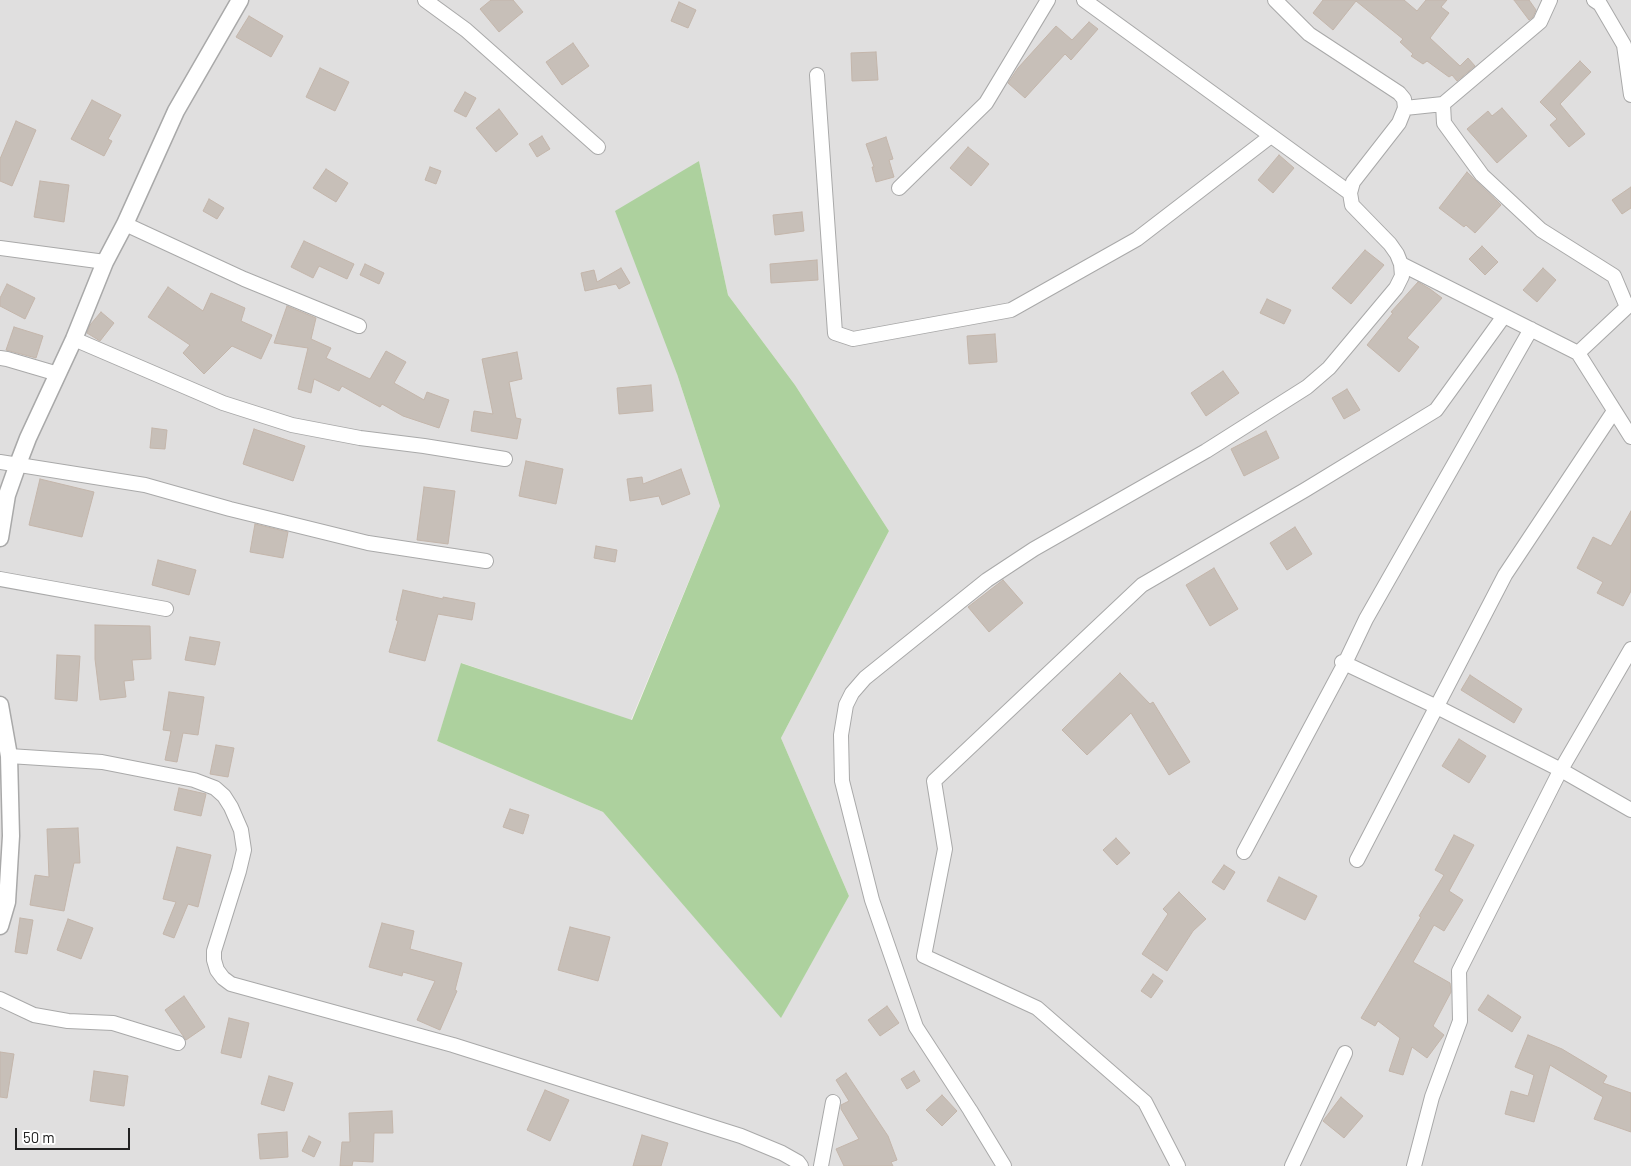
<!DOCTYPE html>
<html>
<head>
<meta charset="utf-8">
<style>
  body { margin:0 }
  #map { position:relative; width:1631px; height:1166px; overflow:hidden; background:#f2efe9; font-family:Barlow,sans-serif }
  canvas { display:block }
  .scale { position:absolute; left:15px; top:1128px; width:115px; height:22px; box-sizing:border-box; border:2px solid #222; border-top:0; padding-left:6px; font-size:15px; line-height:18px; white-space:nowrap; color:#222; -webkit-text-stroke:4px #fff; paint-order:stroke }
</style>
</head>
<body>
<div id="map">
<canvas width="1631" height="1166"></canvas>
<div class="scale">50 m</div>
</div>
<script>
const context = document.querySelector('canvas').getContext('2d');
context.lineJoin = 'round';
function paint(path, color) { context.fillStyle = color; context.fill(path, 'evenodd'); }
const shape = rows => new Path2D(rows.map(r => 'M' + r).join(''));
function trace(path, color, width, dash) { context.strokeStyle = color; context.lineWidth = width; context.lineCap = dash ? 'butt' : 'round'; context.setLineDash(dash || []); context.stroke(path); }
const residential = shape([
  [0,0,1631,0,1631,1166,0,1166],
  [699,161,728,295,795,385,889,531,781,738,849,896,781,1017,603,812,437,741,462,663,631,720,720,506,677,374]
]);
const forest = shape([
  [699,161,728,295,795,385,889,531,781,738,849,896,781,1018,603,812,437,741,461,663,632,720,720,506,677,374,615,211]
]);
const building = shape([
  [491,0,513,0,523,12,499,32,480,9,491,0],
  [1323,0,1404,0,1417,11,1426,0,1447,0,1441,7,1449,13,1430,38,1460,66,1468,58,1475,66,1457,81,1452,75,1449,77,1427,61,1423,64,1411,56,1413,54,1400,42,1403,39,1356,1,1333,30,1313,13,1323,0],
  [1514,0,1529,0,1536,10,1533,17,1529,20,1514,0],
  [679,2,696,10,688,28,671,21,679,2],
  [249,16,283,36,271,57,236,37,249,16],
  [1089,22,1098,29,1071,60,1065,54,1025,98,1008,83,1018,68,1056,26,1072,40,1089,22],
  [573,43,589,66,562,85,546,62,573,43],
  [876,52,878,80,852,81,851,53,876,52],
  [1580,61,1591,72,1560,104,1585,134,1569,147,1550,125,1557,119,1540,102,1580,61],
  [320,68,349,82,335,111,306,97,320,68],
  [465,92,476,98,466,117,454,111,465,92],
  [92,100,121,115,108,139,112,141,104,156,71,139,92,100],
  [1502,108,1527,136,1497,163,1467,129,1488,111,1492,116,1502,108],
  [499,109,518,134,496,152,476,128,499,109],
  [16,121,36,130,12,186,0,181,0,159,16,121],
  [542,136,550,149,537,157,529,144,542,136],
  [886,137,893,159,889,160,894,177,876,182,872,167,874,167,866,144,886,137],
  [968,147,989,164,971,186,950,168,968,147],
  [1279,155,1294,168,1273,193,1258,180,1279,155],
  [430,167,441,171,436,184,425,180,430,167],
  [326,169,348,183,336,202,313,188,326,169],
  [1467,172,1501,205,1475,233,1466,225,1464,227,1439,208,1467,172],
  [40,181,69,185,64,222,34,217,40,181],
  [1631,187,1631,208,1622,214,1612,200,1631,187],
  [209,199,224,208,217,219,203,211,209,199],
  [802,212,804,231,775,235,773,215,802,212],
  [304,241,354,264,347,279,319,266,313,278,291,267,304,241],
  [1482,246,1498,262,1485,275,1469,259,1482,246],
  [1365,250,1384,265,1351,304,1332,288,1365,250],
  [817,260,818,280,771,283,770,264,817,260],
  [365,264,384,273,379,284,360,275,365,264],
  [621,268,630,283,619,289,616,284,585,291,581,273,594,270,597,282,621,268],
  [1543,268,1556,280,1537,302,1523,290,1543,268],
  [1418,282,1430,289,1442,298,1407,338,1419,347,1399,372,1367,345,1393,313,1391,312,1418,282],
  [7,284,35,298,25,319,0,306,0,298,7,284],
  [168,287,203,311,211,293,245,308,241,321,272,335,261,359,232,346,204,374,183,353,190,345,148,317,168,287],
  [1267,299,1291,310,1284,324,1260,313,1267,299],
  [287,306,316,318,311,339,331,348,326,358,370,379,386,351,406,362,394,383,424,400,427,392,449,400,439,428,403,416,382,404,380,407,342,386,339,391,314,379,311,393,298,389,308,348,274,343,287,306],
  [101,312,114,323,100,341,87,333,90,325,101,312],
  [14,327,43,336,36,358,6,350,14,327],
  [995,334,997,362,969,364,967,336,995,334],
  [517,352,522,379,509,382,516,418,521,419,517,439,471,431,474,411,493,414,482,359,517,352],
  [1223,371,1239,393,1206,416,1191,393,1223,371],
  [651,385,653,411,619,414,617,388,651,385],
  [1347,389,1360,410,1344,419,1332,398,1347,389],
  [152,428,167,430,165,449,150,448,152,428],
  [254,429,305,446,293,481,243,464,254,429],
  [1266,431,1279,458,1244,476,1231,449,1266,431],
  [526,461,563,469,556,504,519,496,526,461],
  [681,469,690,494,662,505,659,496,630,501,627,479,642,477,643,484,681,469],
  [40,479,94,492,82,537,29,525,40,479],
  [424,487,455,491,448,544,417,540,424,487],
  [1631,511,1631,591,1623,606,1597,593,1603,582,1577,568,1593,537,1611,546,1631,511],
  [255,524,288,532,283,558,250,552,255,524],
  [1295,527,1312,554,1287,570,1270,543,1295,527],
  [596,546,617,550,615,562,594,558,596,546],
  [158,560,196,570,189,595,152,585,158,560],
  [1214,568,1238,609,1210,626,1186,585,1214,568],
  [1003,580,1023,603,989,632,968,607,1003,580],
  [403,590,443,599,443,597,475,603,472,620,438,614,425,661,389,652,398,621,396,620,403,590],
  [95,625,150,626,151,659,132,660,134,680,124,681,126,697,100,700,95,659,95,625],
  [190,637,220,642,215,665,185,660,190,637],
  [57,655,80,656,77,701,55,699,57,655],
  [1120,673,1150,704,1153,702,1190,762,1169,775,1131,713,1087,755,1062,730,1120,673],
  [1470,675,1522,709,1514,723,1461,690,1470,675],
  [169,692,204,697,198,735,183,733,177,762,165,760,171,731,163,730,169,692],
  [1459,739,1486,756,1469,783,1442,766,1459,739],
  [216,745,234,748,228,777,210,774,216,745],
  [179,788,206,794,201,816,174,810,179,788],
  [510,809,529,815,523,834,503,827,510,809],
  [78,828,80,863,74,863,64,911,30,905,35,875,49,877,47,829,78,828],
  [1454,835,1474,845,1449,891,1463,900,1444,931,1434,925,1413,962,1450,983,1451,992,1433,1026,1444,1035,1427,1058,1412,1047,1403,1075,1389,1071,1400,1038,1378,1021,1375,1026,1361,1018,1421,917,1419,916,1444,875,1435,870,1454,835],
  [1116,838,1130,853,1117,865,1103,850,1116,838],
  [177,847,211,855,198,907,188,904,174,938,163,934,176,902,163,899,177,847],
  [1224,865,1235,872,1224,890,1212,882,1224,865],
  [1279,877,1317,896,1305,920,1267,901,1279,877],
  [1179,892,1206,919,1193,931,1167,971,1142,954,1168,914,1163,909,1179,892],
  [20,918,33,920,27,954,15,952,20,918],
  [68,919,93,928,81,959,57,950,68,919],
  [382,923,414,931,410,949,462,963,455,990,457,991,440,1030,417,1020,435,981,403,972,402,976,369,967,382,923],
  [570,927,610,937,598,981,558,970,570,927],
  [1153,974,1163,981,1151,998,1141,991,1153,974],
  [1488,995,1521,1017,1512,1032,1478,1010,1488,995],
  [184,996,205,1027,186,1040,165,1010,184,996],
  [887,1006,899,1023,880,1036,868,1020,887,1006],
  [229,1018,249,1023,241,1058,221,1053,229,1018],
  [1528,1035,1562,1049,1607,1076,1603,1083,1631,1093,1631,1132,1594,1119,1603,1097,1550,1065,1534,1122,1505,1114,1511,1091,1528,1096,1534,1075,1515,1067,1528,1035],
  [0,1052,14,1054,7,1098,0,1097,0,1052],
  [94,1071,128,1076,124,1106,90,1101,94,1071],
  [914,1071,920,1081,907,1089,901,1079,914,1071],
  [846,1073,888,1136,897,1160,891,1162,893,1166,844,1166,836,1149,859,1139,841,1109,841,1105,849,1101,836,1080,846,1073],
  [269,1076,293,1083,284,1111,261,1104,269,1076],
  [545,1090,569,1100,550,1141,527,1130,545,1090],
  [942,1095,957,1111,942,1126,926,1110,942,1095],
  [1341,1097,1363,1116,1344,1138,1323,1121,1341,1097],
  [392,1111,393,1133,374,1133,373,1162,353,1161,352,1166,340,1166,342,1142,350,1142,349,1113,392,1111],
  [287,1132,288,1157,260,1159,258,1134,287,1132],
  [642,1135,668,1143,661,1166,633,1166,642,1135],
  [309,1136,321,1142,314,1157,302,1151,309,1136]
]);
const minor = shape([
  [425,0,466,30,598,147],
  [1084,0,1350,193],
  [1594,0,1600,4,1624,45,1631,95],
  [817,75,835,333,853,339,1011,310,1137,239,1271,136],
  [1443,104,1444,123,1482,175,1541,230,1614,276,1627,307],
  [1405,108,1443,104,1540,22,1550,0],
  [899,188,986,103,1048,0],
  [125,224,244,279,359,326],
  [0,248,105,262],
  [1401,264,1578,353,1631,437],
  [74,339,223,403,292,425,360,438,424,446,505,459],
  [1578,353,1627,307,1631,305],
  [0,358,7,359,58,374],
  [0,462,145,485,230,509,368,543,486,561],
  [0,579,166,609],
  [1342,662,1437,707,1561,770,1631,810],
  [9,756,102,762,194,780,215,788,224,796,231,807,241,830,244,850,239,871,214,951,214,960,217,970,223,978,231,984,453,1045,741,1136,782,1153,798,1162,801,1166],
  [1244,852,1345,663,1366,619,1531,329],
  [1357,860,1505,575,1614,411],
  [0,999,34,1015,68,1021,113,1023,178,1043],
  [821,1166,833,1102],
  [1004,1166,970,1110,916,1027,872,900,842,781,841,735,846,705,852,693,865,678,987,580,1034,549,1206,451,1307,387,1329,368,1396,288,1402,276,1401,264,1397,254,1390,244,1352,205,1350,193,1353,182,1399,123,1405,108,1404,99,1399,93,1309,34,1275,0],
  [1178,1166,1145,1102,1037,1008,924,956,945,849,934,781,1142,585,1305,490,1436,410,1504,316],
  [1292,1166,1345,1053],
  [1414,1166,1432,1097,1460,1021,1459,971,1559,773,1631,649]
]);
const tertiary = shape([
  [0,538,7,495,18,464,28,438,74,339,105,262,125,224,176,111,240,0],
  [0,705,9,756,11,836,7,902,0,926]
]);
paint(residential, '#e0dfdf');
paint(forest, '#add19e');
paint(building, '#c7bfb8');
trace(building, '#c4b6ab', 1);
trace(minor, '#a9a9a9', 16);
trace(tertiary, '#a9a9a9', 19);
trace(minor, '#fff', 14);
trace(tertiary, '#fff', 16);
</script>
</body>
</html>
